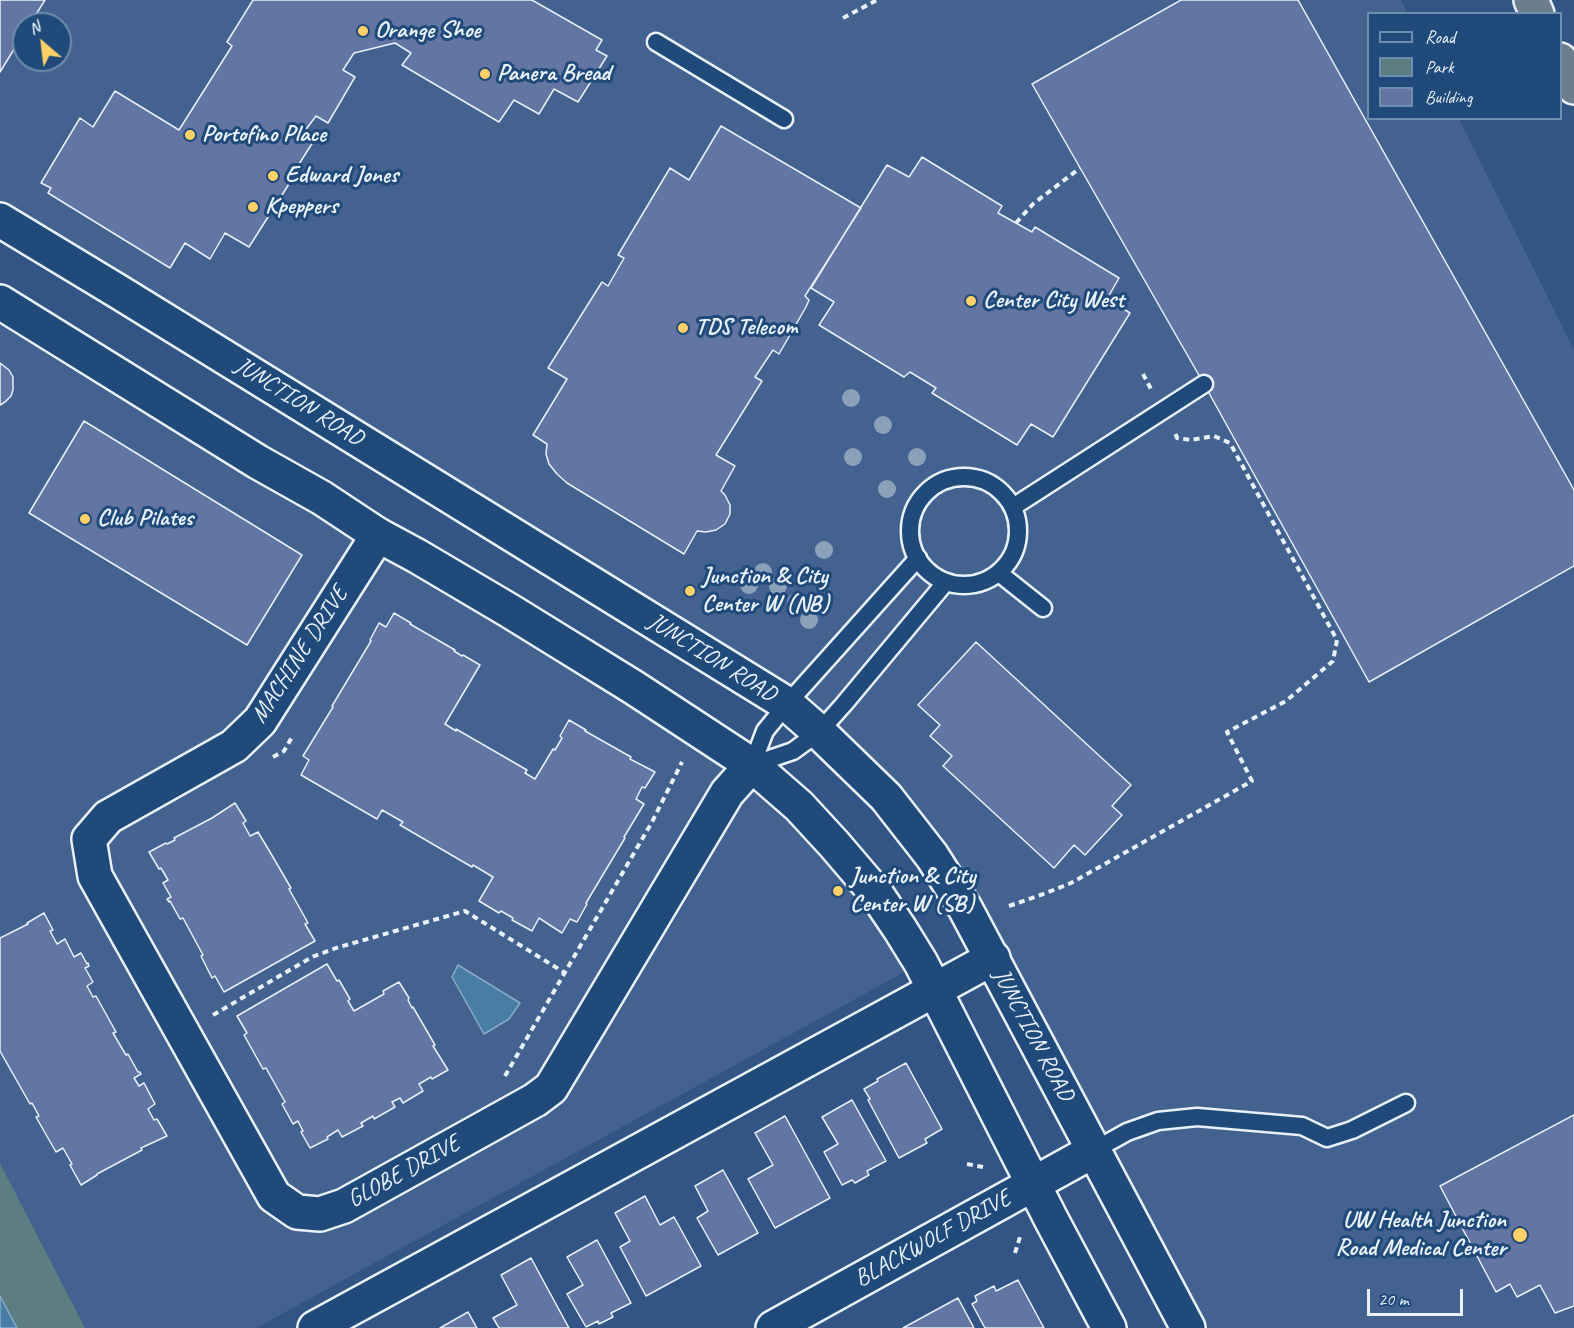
<!DOCTYPE html>
<html>
<head>
<meta charset="utf-8">
<style>
  body { margin:0 }
  #map { position:relative; width:1574px; height:1328px; overflow:hidden; background:#325585; font-family:Caveat,sans-serif }
  canvas { display:block }
  .legend { position:absolute; left:1367px; top:12px; width:195px; height:108px; box-sizing:border-box; background:#1f4a7a; border:2px solid #6f8dac; margin:0; padding:8px 10px; list-style:none; font-size:18px; color:#e8f1f8 }
  .legend li { display:flex; align-items:center; gap:12px; height:30px }
  .legend b { width:30px; border:2px solid #6f8dac }
  .north { position:absolute; left:12px; top:12px; width:60px; height:60px; box-sizing:border-box; background:#1f4a7a; border:2px solid #6f8dac; border-radius:50%; rotate:332deg; font-size:16px; font-weight:700; line-height:24px; text-align:center; color:#e8f1f8 }
  .north::after { content:''; display:block; margin:auto; width:21px; height:27px; background:#ffd166; clip-path:polygon(50% 0,100% 100%,50% 72%,0 100%) }
  .scale { position:absolute; left:1367px; top:1289px; width:96px; height:27px; box-sizing:border-box; border:3px solid #e8f1f8; border-top:0; padding-left:8px; font-size:18px; line-height:21px; white-space:nowrap; color:#e8f1f8; -webkit-text-stroke:4px #1f4a7a; paint-order:stroke }
</style>
</head>
<body>
<div id="map">
<canvas width="1574" height="1328"></canvas>
<ul class="legend">
<li><b style="height:8px;background:#1f4a7a"></b>Road</li>
<li><b style="height:16px;background:#5c7d81"></b>Park</li>
<li><b style="height:16px;background:#6375a3"></b>Building</li>
</ul>
<div class="north">N</div>
<div class="scale">20 m</div>
</div>
<script>
const context = document.querySelector('canvas').getContext('2d');
context.lineJoin = 'round';
function paint(path, color) { context.fillStyle = color; context.fill(path, 'evenodd'); }
const shape = rows => new Path2D(rows.map(r => 'M' + r).join(''));
function trace(path, color, width, dash) { context.strokeStyle = color; context.lineWidth = width; context.lineCap = dash ? 'butt' : 'round'; context.setLineDash(dash || []); context.stroke(path); }
function drawText(font, color, halo, rows, align = 'center') {
  context.font = font + ' Caveat,sans-serif'; context.lineWidth = 6; context.setLineDash([]); context.textBaseline = 'middle'; context.strokeStyle = halo; context.fillStyle = color; for (const [text, x, y, turn = 0] of rows) {
    context.save(); context.translate(x, y); context.rotate((+turn || 0) * Math.PI / 180); context.textAlign = isNaN(turn) ? turn : align; if (halo) context.strokeText(text, 0, 0); context.fillText(text, 0, 0); context.restore();
  }
}
const built = shape([
  [0,0,1401,0,1407,13,1368,14,1368,118,1459,119,1574,350,1574,1328,1188,1328,993,959,846,756,0,220],
  [24,24,60,24,60,60,24,60],
  [0,302,752,765,921,963,256,1328,85,1328,0,1163]
]);
const green = shape([
  [0,1163,85,1328,0,1328]
]);
const water = shape([
  [458,965,520,1003,509,1019,484,1034,452,977,458,965],
  [0,1296,17,1328,0,1328,0,1296]
]);
const building = shape([
  [0,0,45,0,30,24,24,24,24,33,0,72,0,0],
  [253,0,532,0,602,40,596,50,607,56,578,102,554,89,539,114,514,100,499,122,402,65,411,53,395,43,354,53,343,70,355,77,328,123,316,116,304,132,315,139,299,164,301,165,249,247,225,233,210,259,185,243,170,268,48,193,51,188,41,183,80,118,93,127,115,91,179,130,232,46,227,42,253,0],
  [1181,0,1298,0,1574,490,1574,566,1369,682,1204,384,1032,84,1181,0],
  [721,126,861,208,805,296,809,300,806,307,779,354,773,350,755,377,762,381,716,455,735,466,721,491,725,495,730,505,730,514,725,524,716,530,706,532,697,531,684,554,567,483,557,474,549,464,546,454,547,444,533,435,567,379,548,368,602,282,608,286,624,258,618,255,670,168,689,180,721,126],
  [922,157,1002,206,998,213,1032,232,1035,227,1119,278,1107,299,1130,313,1053,437,1031,424,1017,445,932,393,936,388,910,372,904,377,819,325,834,302,811,288,887,165,909,177,922,157],
  [0,363,9,370,13,377,13,390,11,396,5,402,0,405,0,363],
  [84,421,302,555,247,645,29,513,84,421],
  [394,613,411,623,410,624,455,650,454,651,462,656,463,655,480,665,445,724,456,731,456,729,527,770,525,773,535,779,553,749,555,750,562,738,560,736,569,720,586,730,585,731,631,757,630,759,655,772,645,788,642,787,636,799,644,804,624,837,625,838,586,903,587,904,577,922,570,919,562,933,539,918,532,931,512,920,513,918,501,911,499,913,479,901,493,877,473,865,472,867,400,825,403,822,382,810,377,819,301,775,309,760,303,756,333,707,332,706,371,641,370,640,379,623,386,627,394,613],
  [976,642,1131,785,1112,806,1122,815,1085,855,1074,845,1054,868,943,766,952,756,930,736,940,725,918,705,976,642],
  [235,803,246,821,243,823,250,836,258,832,270,852,291,888,289,889,308,923,305,924,315,941,224,992,215,976,212,978,201,956,203,955,183,918,180,919,170,901,169,902,167,899,171,897,163,883,168,880,161,868,159,869,149,852,166,843,167,844,175,840,174,838,212,818,235,803],
  [44,913,53,930,50,931,57,944,65,939,74,957,81,953,87,964,88,963,89,966,85,968,93,982,87,986,93,997,96,996,116,1032,113,1033,126,1055,128,1054,138,1072,140,1072,141,1074,134,1078,139,1086,144,1083,155,1104,148,1109,154,1120,157,1119,167,1136,141,1148,142,1150,97,1174,97,1175,81,1185,70,1165,72,1164,63,1148,56,1152,36,1117,39,1116,32,1103,30,1104,0,1051,0,938,28,924,27,923,44,913],
  [327,964,337,981,339,980,350,999,348,1001,354,1011,384,994,383,991,399,982,409,998,408,1000,412,1008,413,1007,435,1045,433,1046,448,1070,432,1079,431,1077,419,1084,423,1091,403,1103,400,1098,392,1102,395,1107,374,1119,373,1116,361,1123,363,1126,342,1137,338,1130,327,1137,328,1139,310,1148,301,1132,303,1131,298,1121,293,1124,282,1104,285,1102,266,1068,263,1069,244,1035,247,1033,237,1016,327,964],
  [906,1063,942,1129,925,1139,927,1143,899,1158,868,1100,870,1099,864,1089,878,1081,877,1079,906,1063],
  [852,1100,886,1161,867,1171,869,1175,855,1183,852,1180,842,1185,824,1152,838,1144,822,1117,852,1100],
  [1574,1115,1574,1306,1555,1313,1540,1285,1517,1297,1510,1284,1496,1292,1440,1186,1574,1115],
  [785,1116,830,1198,775,1228,748,1179,773,1165,755,1133,785,1116],
  [723,1170,758,1233,718,1255,697,1218,708,1211,695,1186,723,1170],
  [645,1196,660,1225,674,1217,701,1266,646,1296,620,1247,630,1241,615,1213,645,1196],
  [597,1240,631,1303,611,1313,613,1317,599,1324,598,1321,586,1327,567,1294,583,1285,567,1257,597,1240],
  [531,1258,569,1328,499,1328,493,1318,517,1305,501,1275,531,1258],
  [1018,1280,1044,1328,985,1328,972,1304,977,1301,975,1296,994,1286,996,1291,1018,1280],
  [958,1298,974,1328,903,1328,958,1298],
  [468,1312,477,1328,440,1328,468,1312]
]);
const path = shape([
  [843,18,877,0],
  [1016,223,1033,204,1080,168],
  [1143,374,1151,389],
  [273,757,284,751,292,737],
  [1009,906,1046,893,1071,883,1252,781,1227,732,1286,701,1333,661,1337,640,1230,443,1214,436,1191,440,1177,438,1175,433],
  [213,1015,312,957,336,948,465,911,565,973],
  [505,1076,652,822,682,762],
  [967,1164,983,1167],
  [1015,1253,1020,1237]
]);
const lane = shape([
  [656,42,784,119],
  '910 531a54 54 0 1 1 108 0a54 54 0 1 1-108 0Z',
  [1013,507,1204,384],
  [999,573,1043,608],
  [752,765,793,751,819,732,844,704,945,583],
  [752,765,765,731,787,704,918,558],
  [1093,1151,1127,1132,1158,1121,1197,1117,1302,1126,1327,1138,1352,1130,1406,1103]
]);
const street = shape([
  [378,535,260,721,234,746,108,817,89,839,95,876,274,1196,297,1212,320,1214,344,1206,535,1100,551,1088,727,793,752,765],
  [315,1328,993,958],
  [773,1328,1093,1151]
]);
const secondary = shape([
  [0,220,119,292,787,704,819,732,886,797,932,856,965,908,1188,1328],
  [0,302,258,462,322,498,378,535,417,556,510,611,633,687,752,765,799,806,834,844,875,892,900,929,921,963,1051,1219,1109,1328]
]);
const highway = shape([
  [1531,0,1537,14],
  [1560,60,1574,87]
]);
const trees = [
  [851,398],
  [883,425],
  [853,457],
  [917,457],
  [887,489],
  [824,550],
  [763,572],
  [749,585],
  [778,586],
  [796,602],
  [809,620]
];
const markers = [
  [363,31,6,"#ffd166"],
  [485,74,6,"#ffd166"],
  [190,135,6,"#ffd166"],
  [273,176,6,"#ffd166"],
  [253,207,6,"#ffd166"],
  [971,301,6,"#ffd166"],
  [683,328,6,"#ffd166"],
  [85,519,6,"#ffd166"],
  [690,591,6,"#ffd166"],
  [838,891,6,"#ffd166"],
  [1520,1235,8,"#ffd166"]
];
const poiNames = [
  ["Orange Shoe",375,31],
  ["Panera Bread",497,74],
  ["Portofino Place",202,135],
  ["Edward Jones",285,176],
  ["Kpeppers",265,207],
  ["Center City West",983,301],
  ["TDS Telecom",695,328],
  ["Club Pilates",97,519],
  ["Junction & City",702,577],
  ["Center W (NB)",702,605],
  ["Junction & City",850,877],
  ["Center W (SB)",850,905],
  ["UW Health Junction",1506,1221,"right"],
  ["Road Medical Center",1506,1249,"right"]
];
const streetNames = [
  ["JUNCTION ROAD",299,402,32],
  ["MACHINE DRIVE",300,655,-57],
  ["JUNCTION ROAD",712,658,32],
  ["JUNCTION ROAD",1033,1035,62],
  ["GLOBE DRIVE",404,1172,-29],
  ["BLACKWOLF DRIVE",933,1239,-29]
];
paint(built, '#446290');
paint(green, '#5c7d81');
paint(water, '#487da6');
trace(water, '#88abc7', 1.5);
paint(building, '#6375a3');
trace(building, '#e8f1f8', 1.5);
trace(lane, '#e8f1f8', 21);
trace(street, '#e8f1f8', 38);
trace(secondary, '#e8f1f8', 38);
trace(highway, '#e8f1f8', 38);
trace(path, '#e8f1f8', 4, [6, 4.5]);
trace(lane, '#1f4a7a', 16);
trace(street, '#1f4a7a', 33);
trace(secondary, '#1f4a7a', 33);
trace(highway, '#6c7d8b', 33);
context.fillStyle = '#8ba1ba';
for (const [x, y] of trees) { context.beginPath(); context.arc(x, y, 9, 0, 2 * Math.PI); context.fill(); }
for (const [x, y, r, color] of markers) { const dot = new Path2D(); dot.arc(x, y, r, 0, 2 * Math.PI); context.fillStyle = color; context.fill(dot); trace(dot, '#1f4a7a', 2); }
drawText('bold 24px', '#e8f1f8', '#1f4a7a', poiNames, 'left');
drawText('24px', '#e8f1f8', '#1f4a7a', streetNames);
</script>
</body>
</html>
